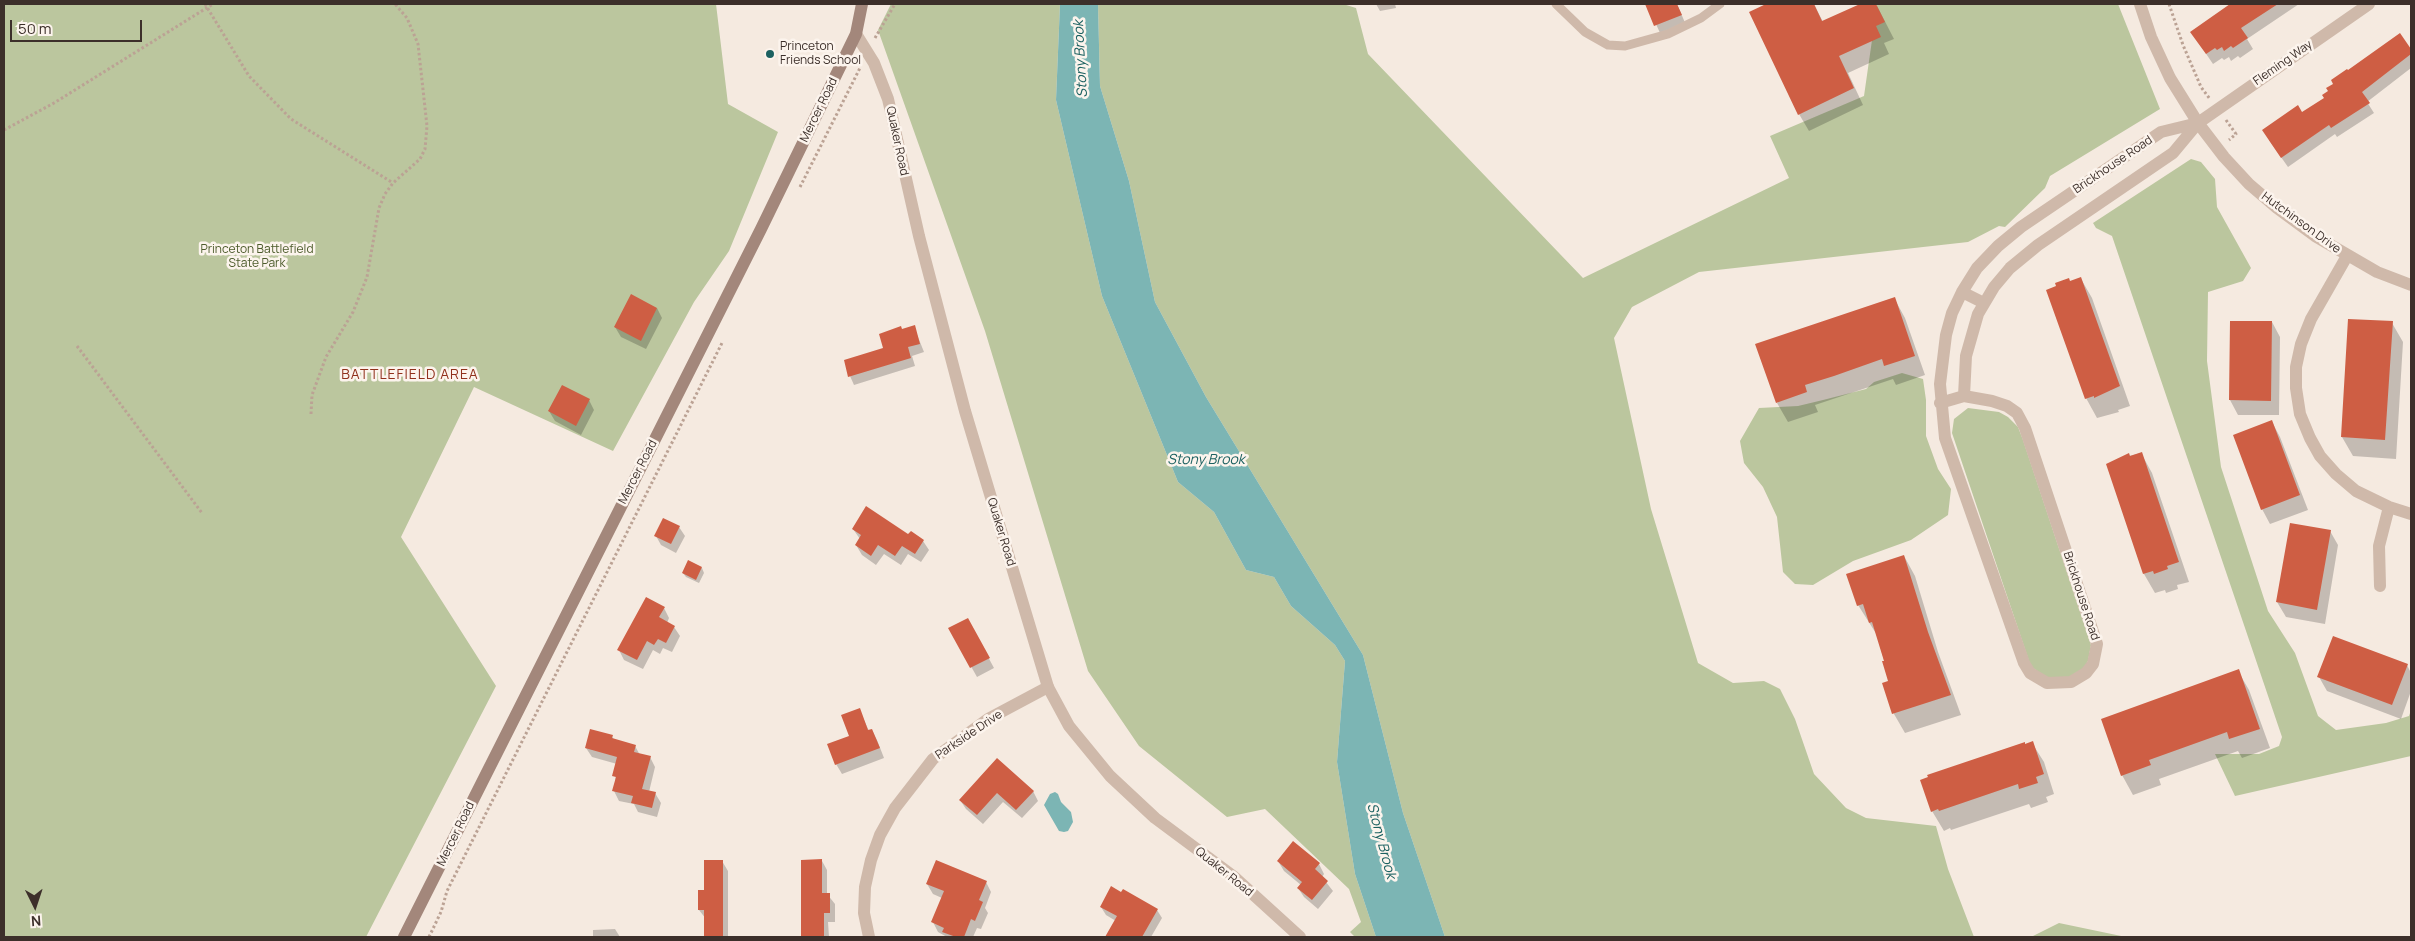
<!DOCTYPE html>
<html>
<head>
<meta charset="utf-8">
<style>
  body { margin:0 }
  #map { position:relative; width:2415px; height:941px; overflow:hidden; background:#f5eae0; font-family:Manrope,sans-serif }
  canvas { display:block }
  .frame { position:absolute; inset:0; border:5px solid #3c2f2a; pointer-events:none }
  .north { position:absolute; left:10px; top:881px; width:50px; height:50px; -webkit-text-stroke:4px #fcf4ed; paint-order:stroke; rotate:176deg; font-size:14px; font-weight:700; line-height:20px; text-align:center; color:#3c2f2a }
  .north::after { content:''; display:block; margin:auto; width:18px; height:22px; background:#3c2f2a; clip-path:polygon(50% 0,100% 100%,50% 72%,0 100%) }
  .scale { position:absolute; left:10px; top:20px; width:132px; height:22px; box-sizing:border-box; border:2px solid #3c2f2a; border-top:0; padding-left:6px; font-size:15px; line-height:18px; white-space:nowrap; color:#3c2f2a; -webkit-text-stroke:4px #fcf4ed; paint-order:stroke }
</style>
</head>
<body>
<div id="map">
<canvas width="2415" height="941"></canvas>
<div class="frame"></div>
<div class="north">N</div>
<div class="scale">50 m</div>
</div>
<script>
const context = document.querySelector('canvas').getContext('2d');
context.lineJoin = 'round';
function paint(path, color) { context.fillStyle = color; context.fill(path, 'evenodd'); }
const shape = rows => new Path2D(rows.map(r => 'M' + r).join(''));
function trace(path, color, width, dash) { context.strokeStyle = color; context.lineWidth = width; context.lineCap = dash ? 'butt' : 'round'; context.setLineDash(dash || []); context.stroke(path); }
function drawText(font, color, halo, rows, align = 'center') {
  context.font = font + ' Manrope,sans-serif'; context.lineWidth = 5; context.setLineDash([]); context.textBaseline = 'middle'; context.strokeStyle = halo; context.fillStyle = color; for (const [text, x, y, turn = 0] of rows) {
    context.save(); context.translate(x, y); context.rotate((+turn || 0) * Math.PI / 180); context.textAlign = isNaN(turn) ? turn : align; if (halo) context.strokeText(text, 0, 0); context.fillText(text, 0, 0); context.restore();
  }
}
const green = shape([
  [4,4,716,4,728,104,778,132,729,251,694,302,613,451,474,387,401,537,496,686,366,937,4,937],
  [891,4,1060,4,1056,100,1102,296,1178,482,1214,512,1246,570,1274,577,1291,606,1335,645,1345,661,1337,762,1355,874,1376,937,1355,937,1350,932,1361,922,1349,889,1265,809,1227,817,1139,746,1088,671,985,331,878,30],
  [1098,4,1343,4,1356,8,1368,54,1583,278,1789,178,1770,136,1864,96,1877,5,2118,4,2160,109,2050,176,2045,188,2005,227,1999,226,1968,242,1699,272,1632,307,1614,338,1651,509,1698,663,1733,683,1764,681,1780,689,1795,719,1814,774,1846,808,1866,818,1936,826,1948,869,1974,937,1445,937,1403,813,1363,655,1206,397,1155,302,1129,181,1100,86],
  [2191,159,2201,162,2215,179,2217,207,2251,268,2243,281,2208,292,2207,361,2221,467,2268,611,2295,653,2318,716,2336,730,2386,723,2409,716,2411,710,2411,756,2235,796,2215,754,2259,754,2279,746,2282,737,2112,236,2096,228,2093,223],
  [1902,373,1923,379,1926,400,1926,436,1938,469,1951,489,1948,515,1911,540,1853,561,1813,585,1795,584,1783,572,1777,517,1763,487,1744,463,1740,441,1759,408,1798,406,1823,400,1866,389,1874,382],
  [1968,408,1999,412,2008,417,2018,427,2023,440,2091,645,2088,661,2084,668,2071,678,2047,678,2033,668,2029,661,1952,433,1954,419],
  [2059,923,2126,937,2031,937]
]);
const water = shape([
  [1060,4,1098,4,1100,86,1129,181,1155,302,1206,397,1363,655,1403,813,1445,937,1376,937,1355,874,1337,762,1345,661,1335,645,1291,606,1274,577,1246,570,1214,512,1178,482,1102,296,1056,100],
  [1055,792,1058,794,1061,802,1071,812,1073,822,1068,831,1064,832,1059,831,1044,805,1050,794]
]);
const shadow = shape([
  [1376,4,1395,4,1396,8,1380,11],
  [1654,4,1677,4,1686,25,1661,35,1648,7],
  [1763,4,1814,4,1823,22,1862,4,1876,4,1894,39,1884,43,1889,54,1848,73,1863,105,1809,131,1799,114],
  [2233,4,2299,4,2247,39,2253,49,2240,58,2238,56,2231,61,2229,57,2224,60,2222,58,2213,64,2192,33],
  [2399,35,2411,51,2411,68,2367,102,2374,113,2337,137,2335,134,2288,167,2269,140,2302,113,2326,98,2330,91],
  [2081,279,2092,298,2130,406,2118,410,2119,412,2097,418,2086,398,2070,283],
  [1894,298,1905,318,1925,375,1896,385,1893,379,1815,405,1818,412,1788,422,1777,403],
  [657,308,662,318,646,349,621,337,615,327],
  [2231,322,2272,322,2280,337,2279,415,2238,415,2230,400],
  [2392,323,2403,342,2396,459,2353,456,2342,437],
  [914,327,924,352,912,356,915,366,854,385,850,376,885,349,902,330],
  [589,400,594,410,581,435,555,421,549,411],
  [2272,422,2280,437,2308,510,2270,524,2262,509],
  [2141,453,2152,473,2189,582,2177,585,2178,589,2166,593,2165,590,2155,593,2144,574,2117,459],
  [679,527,685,536,676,553,661,545,656,536],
  [853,529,909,536,923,541,929,550,921,562,908,554,901,565,884,554,876,565,862,555,856,545,860,539],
  [2330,531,2338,545,2325,624,2286,617,2277,602],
  [1904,556,1915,576,1938,652,1961,715,1905,733,1894,714,1884,684,1890,682,1877,635,1858,605],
  [689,562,702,568,704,573,699,583,686,577,683,573],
  [664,608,669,618,667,623,674,627,680,636,672,652,663,648,660,654,653,650,643,669,624,660,619,650],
  [950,629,973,629,994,668,977,677],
  [2407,665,2411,673,2411,691,2401,719,2327,691,2319,677],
  [2238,671,2249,690,2270,748,2242,758,2238,751,2159,779,2161,785,2133,795,2122,775],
  [859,709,869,731,872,730,877,740,884,758,842,774,836,764,850,737],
  [612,736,614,740,635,746,640,755,650,757,655,767,649,792,655,793,661,803,657,817,638,812,634,804,619,801,614,791,617,764,592,757,586,748],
  [2032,743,2044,762,2054,794,2046,797,2048,802,2031,808,2029,804,1951,830,1950,828,1944,831,1932,811,2025,745],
  [997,760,1033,791,1038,801,1022,818,1003,802,983,824,966,809,960,800],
  [722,861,728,871,728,937,706,937,706,919,699,910,705,892],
  [802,861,822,861,827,870,827,894,835,904,835,922,828,922,829,937,802,937],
  [1278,861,1319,864,1324,874,1322,877,1333,891,1318,909,1304,897,1298,888,1301,885,1284,871],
  [986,882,991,892,985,908,988,913,981,929,977,928,973,937,947,937,938,932,933,922,942,898,933,894,927,884],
  [1101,907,1157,910,1162,918,1151,937,1145,937,1136,932,1133,937,1107,937,1116,921,1106,915],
  [615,929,620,937,593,937,593,930]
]);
const building = shape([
  [1645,4,1677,4,1682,15,1654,26],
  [1766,4,1814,4,1822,21,1860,4,1876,4,1885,22,1876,26,1881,37,1839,56,1854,88,1798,115,1749,12],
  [2230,4,2278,4,2241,28,2248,38,2233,48,2231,46,2224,51,2222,47,2217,50,2215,48,2206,54,2190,32],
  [2400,33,2411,49,2411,54,2362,92,2370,103,2331,128,2329,125,2281,158,2262,130,2298,105,2302,112,2324,98,2322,95,2328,91,2326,88,2333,84,2331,80,2347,69,2348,70],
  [2081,277,2120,386,2094,398,2094,396,2085,399,2046,290,2056,286,2055,283,2069,278,2070,281],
  [631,294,657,308,641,341,614,327],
  [1895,297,1915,356,1884,366,1882,359,1834,376,1805,385,1807,392,1776,403,1755,344],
  [2348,319,2393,321,2385,440,2341,437],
  [2230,321,2272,321,2271,401,2229,400],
  [915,325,920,344,908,347,911,358,848,377,844,360,883,348,879,334,901,326,902,329],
  [562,385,590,399,576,426,548,411],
  [2272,420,2300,495,2261,510,2233,435],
  [2142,452,2179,562,2167,566,2168,569,2154,574,2153,571,2143,574,2106,464,2129,453,2130,456],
  [866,506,908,534,911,531,924,540,915,554,902,546,895,556,878,545,871,556,855,545,861,535,852,529],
  [663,518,680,526,671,544,654,536],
  [2290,523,2331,530,2317,610,2276,602],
  [1904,555,1928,632,1951,695,1892,714,1882,683,1888,681,1882,661,1884,661,1872,622,1869,623,1863,604,1857,606,1846,574],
  [688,560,702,567,696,580,682,573],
  [646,597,665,607,659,617,675,626,666,643,658,639,654,645,647,641,637,660,617,650],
  [968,618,990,658,970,668,948,628],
  [2333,636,2408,664,2392,705,2317,677],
  [2239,669,2260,729,2229,739,2227,732,2149,760,2151,765,2121,776,2101,719],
  [860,708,868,730,872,729,880,748,835,765,827,744,849,736,841,715],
  [590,729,613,735,612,738,636,745,634,752,651,756,642,789,656,792,652,808,631,803,633,796,612,791,616,777,612,776,617,757,585,748],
  [2033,741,2044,774,2036,777,2038,783,2019,789,2018,784,1939,811,1938,809,1931,812,1920,780,1928,777,1927,775,2025,742,2025,744],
  [997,758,1034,791,1016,810,997,793,977,815,959,800],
  [1293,841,1320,863,1315,869,1328,881,1312,900,1297,888,1302,882,1277,861],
  [822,859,822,893,830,893,830,913,824,913,824,937,801,937,801,860],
  [704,860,723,860,723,937,704,937,704,910,698,910,698,890,704,890],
  [936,860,987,881,979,900,983,902,975,921,971,919,964,937,956,937,942,932,944,928,931,922,944,891,926,884],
  [1111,886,1121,892,1123,889,1158,909,1142,937,1105,937,1117,916,1100,907]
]);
const path = shape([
  [205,4,249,76,291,119,393,183],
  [2169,4,2183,45,2201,87,2210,99],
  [875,38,895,4],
  [2226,120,2236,134,2229,140],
  [4,130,54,103,213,4],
  [800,187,860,68],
  [77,346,202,513],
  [311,414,312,395,326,357,353,312,367,277,379,208,385,194,393,183,420,159,425,149,427,126,418,44,407,18,395,4],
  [429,937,441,912,447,891,722,343]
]);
const service = shape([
  [1556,4,1585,32,1608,45,1625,46,1668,34,1701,18,1720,4]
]);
const minor = shape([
  [2140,4,2151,37,2170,78,2198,123,2224,157,2249,184,2277,208,2315,236,2377,272,2411,285],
  [2198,123,2161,132,2021,227,1998,246,1977,268,1962,292,1952,313,1946,335,1940,384,1945,438,2024,663,2030,673,2047,683,2071,682,2086,673,2093,664,2097,644,2025,428,2017,413,2007,406,1992,401,1964,396,1966,356,1978,314,1994,287,2010,268,2038,245,2173,153,2198,123,2369,4],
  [2347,256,2311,319,2301,344,2296,367,2296,388,2300,414,2310,438,2320,456,2336,474,2356,491,2389,507,2411,514],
  [1962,292,1984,303],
  [1940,403,1964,396],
  [2380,586,2379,546,2389,507],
  [869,937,864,913,865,887,871,860,880,835,895,808,933,759,988,719,1048,687]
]);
const tertiary = shape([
  [856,34,874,63,888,99,919,236,965,411,1048,687,1069,726,1110,776,1155,818,1233,876,1300,937]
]);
const secondary = shape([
  [404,937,761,229,856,34,862,4]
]);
const markers = [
  [770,54,5,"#1c6161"]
];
const poiNames = [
  ["Princeton",780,47],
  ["Friends School",780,61]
];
const streetNames = [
  ["Fleming Way",2283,63,-35],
  ["Mercer Road",819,110,-64],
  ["Quaker Road",897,141,78],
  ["Brickhouse Road",2113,165,-34],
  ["Hutchinson Drive",2301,223,36],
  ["Mercer Road",638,472,-63],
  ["Quaker Road",1001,532,73],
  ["Brickhouse Road",2081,596,72],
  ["Parkside Drive",969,735,-34],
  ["Mercer Road",456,834,-64],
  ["Quaker Road",1224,872,39]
];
const parkNames = [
  ["Princeton Battlefield",257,250],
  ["State Park",257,264]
];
const waterNames = [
  ["Stony Brook",1081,59,-93],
  ["Stony Brook",1206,460],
  ["Stony Brook",1381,841,75]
];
const neighbourhoodNames = [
  ["BATTLEFIELD AREA",410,375]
];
paint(green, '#bbc69e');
paint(water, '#7cb5b4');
paint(shadow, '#0003');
paint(building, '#ce5e44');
trace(path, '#bba294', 3, [2.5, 2.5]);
trace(service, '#cfb9aa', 9);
trace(minor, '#cfb9aa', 12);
trace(tertiary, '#cfb9aa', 12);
trace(secondary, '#a3877b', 12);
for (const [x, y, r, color] of markers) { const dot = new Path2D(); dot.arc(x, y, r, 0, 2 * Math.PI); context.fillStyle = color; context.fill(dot); trace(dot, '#fcf4ed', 2); }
drawText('12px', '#3c2f2a', '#fcf4ed', poiNames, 'left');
drawText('12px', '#3c2f2a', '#fcf4ed', streetNames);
drawText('12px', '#4d5c2c', '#fcf4ed', parkNames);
drawText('italic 14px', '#1c6161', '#fcf4ed', waterNames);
context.letterSpacing = '1px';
drawText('14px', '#91311c', '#fcf4ed', neighbourhoodNames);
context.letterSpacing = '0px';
</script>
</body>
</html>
